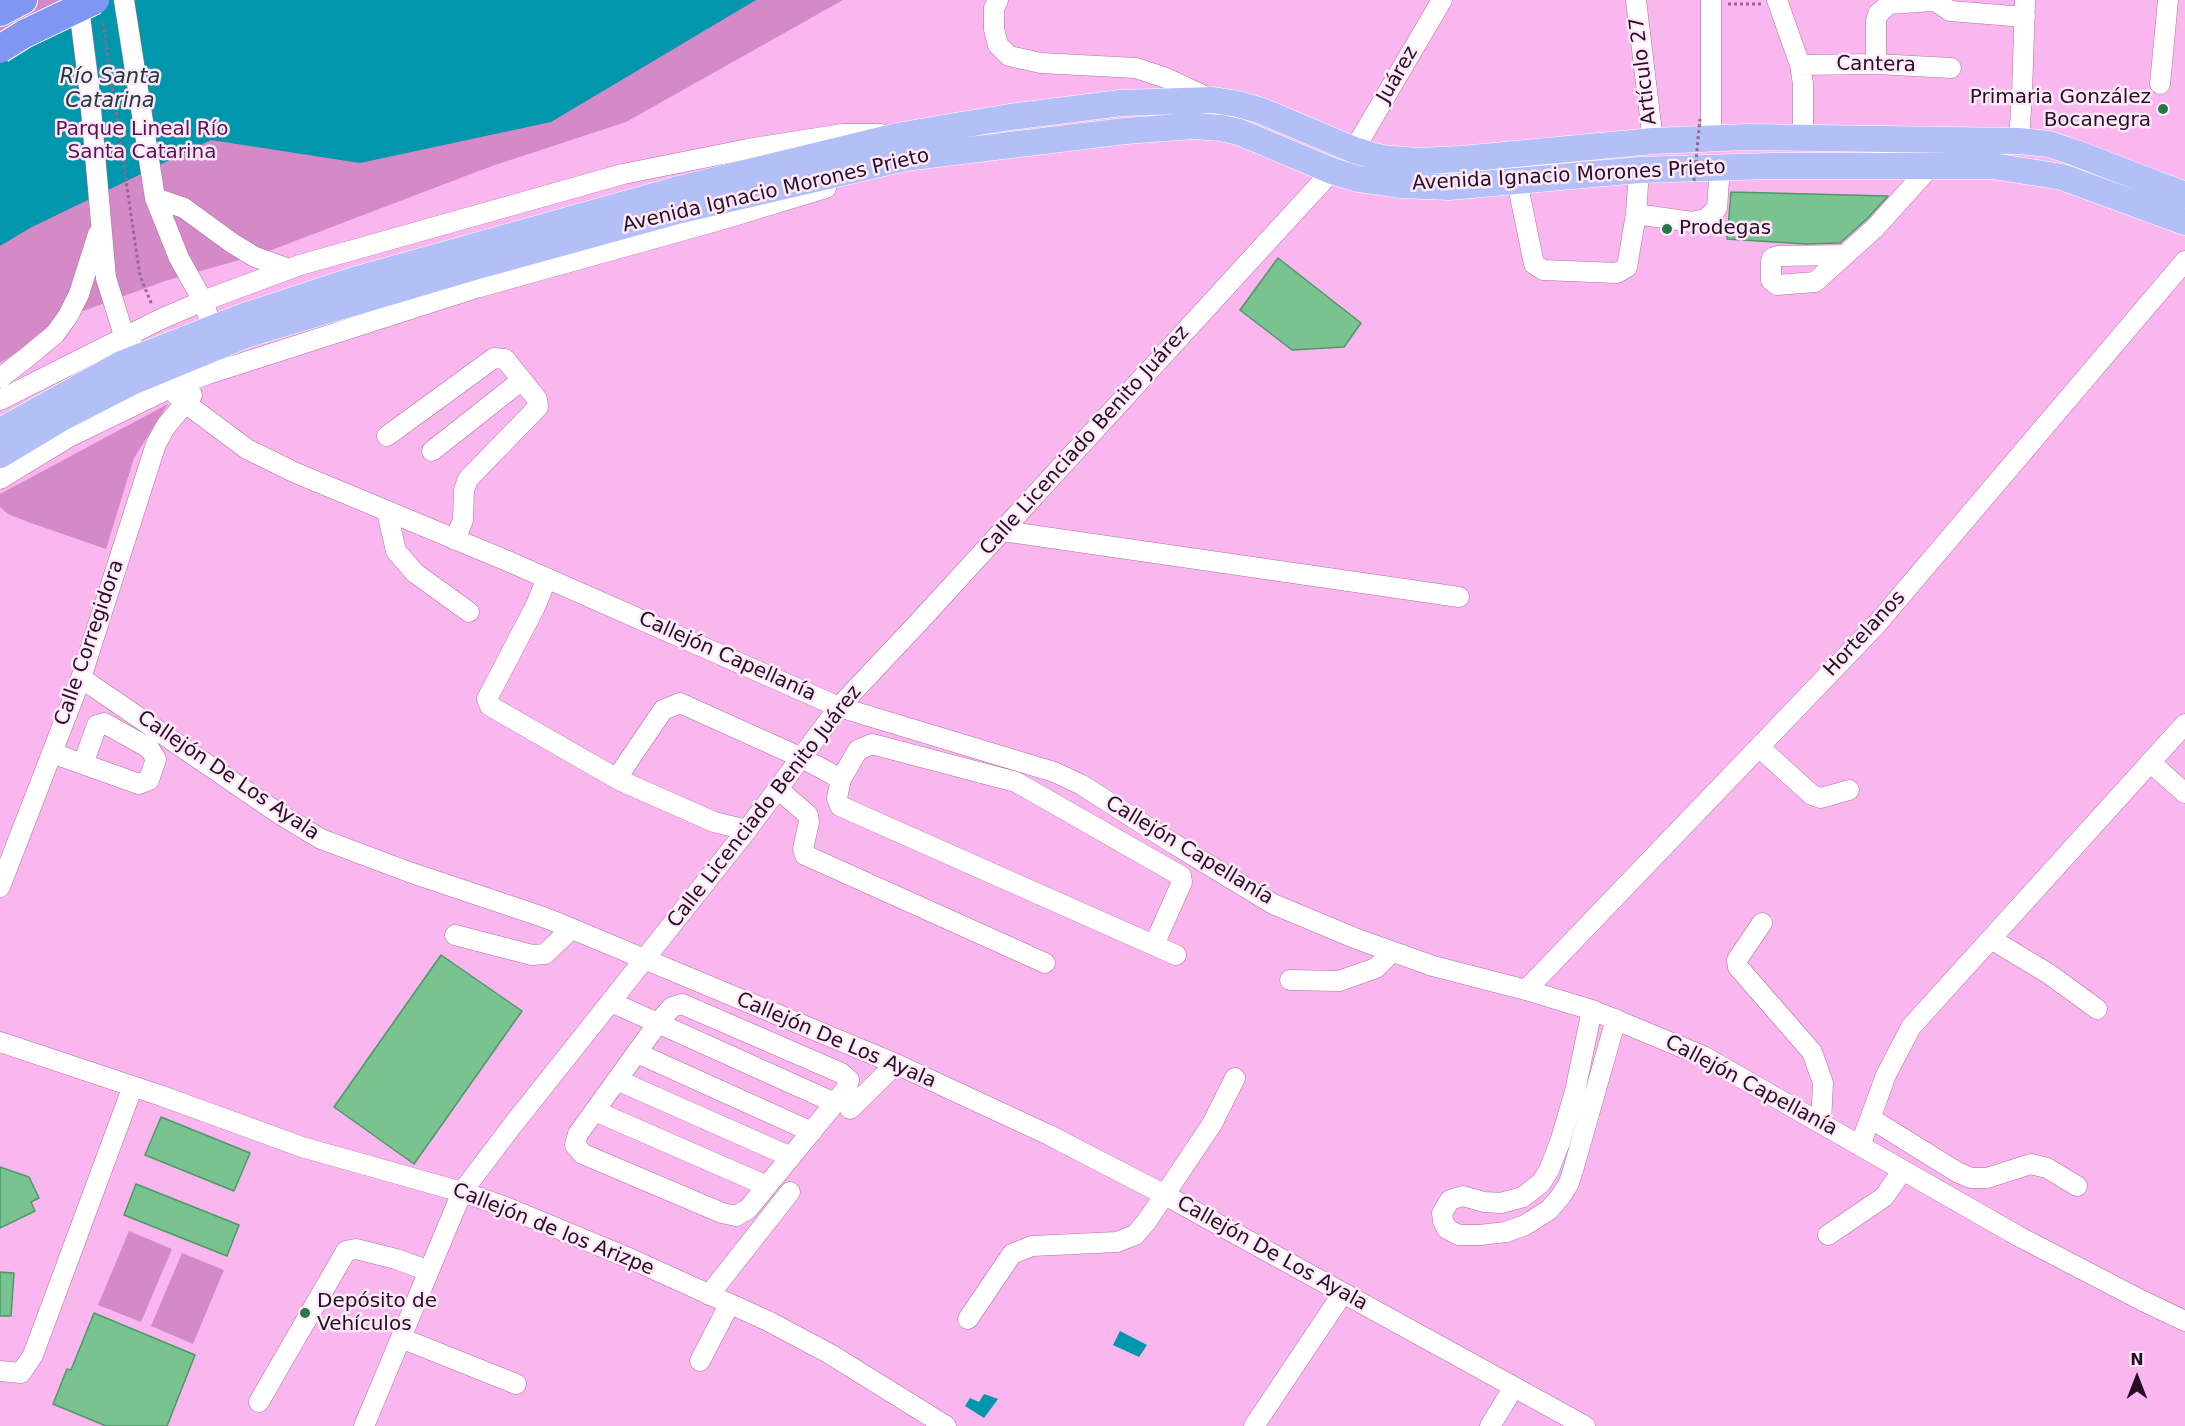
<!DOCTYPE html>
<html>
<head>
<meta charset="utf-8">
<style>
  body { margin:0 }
  #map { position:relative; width:2185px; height:1426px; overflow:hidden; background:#fab6ee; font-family:"DejaVu Sans",sans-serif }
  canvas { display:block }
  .north { position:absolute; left:2107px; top:1348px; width:60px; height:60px; -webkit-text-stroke:4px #ffe9fa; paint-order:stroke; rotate:0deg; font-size:16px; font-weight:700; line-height:24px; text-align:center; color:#260e23 }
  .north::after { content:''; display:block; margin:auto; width:21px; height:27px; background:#260e23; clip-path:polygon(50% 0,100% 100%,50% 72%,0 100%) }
</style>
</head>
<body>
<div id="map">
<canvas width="2185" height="1426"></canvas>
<div class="north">N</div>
</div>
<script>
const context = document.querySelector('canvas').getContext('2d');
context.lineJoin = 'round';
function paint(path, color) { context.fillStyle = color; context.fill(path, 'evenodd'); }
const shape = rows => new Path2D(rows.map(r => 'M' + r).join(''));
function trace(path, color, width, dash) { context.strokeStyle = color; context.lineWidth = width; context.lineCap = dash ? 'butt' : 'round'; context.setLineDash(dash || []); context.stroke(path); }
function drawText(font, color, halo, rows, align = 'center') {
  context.font = font + ' "DejaVu Sans",sans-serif'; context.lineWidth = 5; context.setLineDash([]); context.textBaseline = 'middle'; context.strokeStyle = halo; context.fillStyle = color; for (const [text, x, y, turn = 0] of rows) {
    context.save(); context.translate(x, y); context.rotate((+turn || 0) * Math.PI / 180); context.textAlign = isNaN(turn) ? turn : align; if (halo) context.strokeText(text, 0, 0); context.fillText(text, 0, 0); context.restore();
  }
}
const green = shape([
  [0,0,843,0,626,122,492,166,261,254,165,281,78,313,0,363],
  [168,404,134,458,106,549,28,522,8,514,0,507,0,494],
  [129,1231,172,1249,141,1322,98,1305],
  [182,1253,224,1270,193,1344,151,1326]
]);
const water = shape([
  [78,0,756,0,551,122,360,163,211,140,30,228,0,246,0,60],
  [1120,1331,1147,1345,1139,1357,1113,1345],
  [984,1394,998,1399,984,1418,965,1406,970,1398,979,1402]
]);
const building = shape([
  [1731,192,1888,196,1867,219,1840,243,1806,244,1727,239,1731,192],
  [1278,258,1361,323,1344,347,1292,350,1240,310,1278,258],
  [441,955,522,1011,414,1164,334,1107,441,955],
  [161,1117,250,1153,234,1191,145,1155,161,1117],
  [0,1167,29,1177,39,1198,31,1202,35,1211,0,1228,0,1167],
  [136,1184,239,1225,227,1256,124,1215,136,1184],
  [0,1272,14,1273,11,1316,0,1316,0,1272],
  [94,1313,195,1355,167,1426,106,1426,53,1404,67,1369,71,1370,94,1313]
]);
const path = shape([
  [1728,4,1761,4],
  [103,23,140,276,152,305]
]);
const minor = shape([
  [78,0,89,87,106,278,122,329,142,361,184,402,247,449,296,473,510,562,839,707,1054,772,1082,785,1174,844,1273,904,1357,939,1433,966,1526,990,1592,1010,1703,1056,2018,1236,2141,1300,2185,1321],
  [124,0,155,198,179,258,203,301,212,327,214,342],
  [998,0,994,8,994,29,998,45,1009,56,1041,63,1136,68,1166,78,1211,99],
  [1636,0,1653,141],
  [1777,0,1800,65,1803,84,1803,138],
  [1876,64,1876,21,1878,14,1889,4,1932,1,1937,2,1950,11,2025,17],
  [1800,65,1876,64,1951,68],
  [2160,84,2168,0],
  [1711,139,1711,0],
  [2019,141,2022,94,2025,0],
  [1354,150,1442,0],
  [1639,170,1636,214,1692,222,1706,219,1717,208,1720,167],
  [1519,191,1534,264,1543,270,1617,273,1627,267,1636,214],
  [155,198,184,208,232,243,255,257,289,269],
  [1844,255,1778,256,1772,258,1771,262,1771,280,1777,285,1815,282,1875,228,1931,166],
  [0,378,26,358,55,334,68,316,79,294,98,234],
  [0,400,161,319,203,301,300,265,623,174,748,149,843,134,881,134],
  [387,436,494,358,505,359,537,399,538,407,468,479,464,490,463,520,455,540],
  [432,451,522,380],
  [0,479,69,437,170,388,208,374,476,288,720,220,826,188],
  [387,512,396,551,415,573,469,612],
  [1003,531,1459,597],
  [547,578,535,607,487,699,490,706,619,780,714,822,747,830],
  [81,678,281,815,321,839,409,872,546,918,896,1064,1049,1135,1165,1195,1585,1426],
  [1759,747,1812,795,1821,798,1849,790],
  [52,753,139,784,149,780,156,759,149,748,104,723,97,725,83,764],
  [2150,762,2185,793],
  [841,779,837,798,840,806,1176,955],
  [619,780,623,769,663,710,680,703,802,758,841,779,858,750,872,744,1016,782,1181,876,1182,882,1154,945],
  [778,789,808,815,809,822,803,849,805,855,1045,963],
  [0,887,81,678,156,444,166,426,192,395],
  [1762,923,1737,960,1738,967,1812,1052,1823,1083,1821,1123],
  [455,935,532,955,545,954,571,929],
  [1991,939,2049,974,2097,1009],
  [1290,980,1339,981,1376,968,1392,952],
  [1526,990,1876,625,2185,261],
  [611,1002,835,1103],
  [682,1004,841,1073,849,1080,847,1088,835,1103,748,1209,736,1216,722,1213,583,1154,575,1145,578,1134,658,1023,672,1007,682,1004],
  [1592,1010,1575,1091,1560,1142,1549,1170,1541,1183,1523,1197,1501,1203,1484,1202,1463,1196,1450,1200,1442,1213,1443,1221,1447,1229,1459,1235,1480,1235,1506,1232,1525,1225,1549,1210,1561,1196,1569,1183,1574,1167,1616,1019],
  [0,1042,162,1096,302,1147,462,1192,503,1206,631,1259,768,1321,830,1354,946,1426],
  [637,1053,812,1132],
  [617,1080,791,1157],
  [850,1109,896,1064],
  [595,1111,767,1186],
  [1870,1118,1957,1172,1971,1178,1987,1178,2031,1164,2047,1168,2077,1186],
  [1860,1146,1886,1075,1911,1027,2185,724],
  [1828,1235,1884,1197,1903,1170],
  [709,1295,790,1192],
  [968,1319,1012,1254,1032,1246,1117,1242,1135,1235,1147,1221,1212,1124,1235,1078],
  [401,1338,516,1384],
  [700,1361,729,1305],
  [0,1371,21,1373,33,1355,133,1086],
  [259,1402,346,1251,356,1249,396,1259,429,1271],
  [364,1426,462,1192,512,1126,747,830,839,707,917,624,1332,171],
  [1254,1426,1343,1293],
  [1490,1426,1514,1387]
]);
const major = shape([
  [675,190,898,136,943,128,1010,117,1121,103,1213,100,1238,104,1262,111,1354,150,1381,158,1417,161,1462,159,1653,141,1747,137,2019,141,2049,144,2076,153,2185,195],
  [681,210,905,158,1125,131,1194,126,1221,128,1239,132,1332,171,1358,179,1400,185,1449,187,1639,170,1771,166,1993,166,2062,177,2185,222]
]);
const highway = shape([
  [0,12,23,0]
]);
const pathBridge = shape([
  [1694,181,1700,119]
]);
const majorBridge = shape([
  [0,431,121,364,244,316,354,280,675,190],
  [0,455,60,419,132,382,248,334,474,267,681,210]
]);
const highwayBridge = shape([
  [0,49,24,34,95,0]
]);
const markers = [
  [2163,109,6,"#297848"],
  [1667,229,6,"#297848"],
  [305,1313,6,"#297848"]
];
const streetNames = [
  ["Cantera",1876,65,1],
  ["Artículo 27",1644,71,-97],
  ["Juárez",1398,75,-60],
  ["Avenida Ignacio Morones Prieto",1569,176,-3],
  ["Avenida Ignacio Morones Prieto",776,191,-13],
  ["Calle Licenciado Benito Juárez",1085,441,-48],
  ["Hortelanos",1865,634,-47],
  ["Calle Corregidora",90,643,-71],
  ["Callejón Capellanía",727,657,24],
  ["Callejón De Los Ayala",228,776,34],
  ["Calle Licenciado Benito Juárez",765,807,-52],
  ["Callejón Capellanía",1189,851,31],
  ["Callejón De Los Ayala",836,1041,23],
  ["Callejón Capellanía",1751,1086,28],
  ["Callejón de los Arizpe",553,1230,22],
  ["Callejón De Los Ayala",1272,1254,29]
];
const poiNames = [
  ["Primaria González",2151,98,"right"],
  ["Bocanegra",2151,121,"right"],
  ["Prodegas",1679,229],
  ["Depósito de",317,1302],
  ["Vehículos",317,1325]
];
const parkNames = [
  ["Parque Lineal Río",142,130],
  ["Santa Catarina",142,153]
];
const waterNames = [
  ["Río Santa",110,78],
  ["Catarina",110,102]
];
paint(green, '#d58ac8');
paint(water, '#0096ac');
paint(building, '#78c38f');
trace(building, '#4d9867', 1.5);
trace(minor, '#b070a5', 21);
trace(major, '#fff', 27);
trace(highway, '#fff', 30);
trace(path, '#96678f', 3, [3, 3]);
trace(minor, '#fff', 20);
trace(major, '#b3bff7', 26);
trace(highway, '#8195f2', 28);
trace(majorBridge, '#fff', 27, []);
trace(highwayBridge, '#fff', 30, []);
trace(pathBridge, '#96678f', 3, [3, 3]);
trace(majorBridge, '#b3bff7', 26);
trace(highwayBridge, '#8195f2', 28);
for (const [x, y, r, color] of markers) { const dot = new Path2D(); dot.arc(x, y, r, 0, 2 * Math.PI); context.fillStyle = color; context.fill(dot); trace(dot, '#ffe9fa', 2); }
drawText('20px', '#260e23', '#ffe9fa', streetNames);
drawText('20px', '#260e23', '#ffe9fa', poiNames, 'left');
drawText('20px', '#5b1053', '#ffe9fa', parkNames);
drawText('italic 21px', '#203a3f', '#ffe9fa', waterNames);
</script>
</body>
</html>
